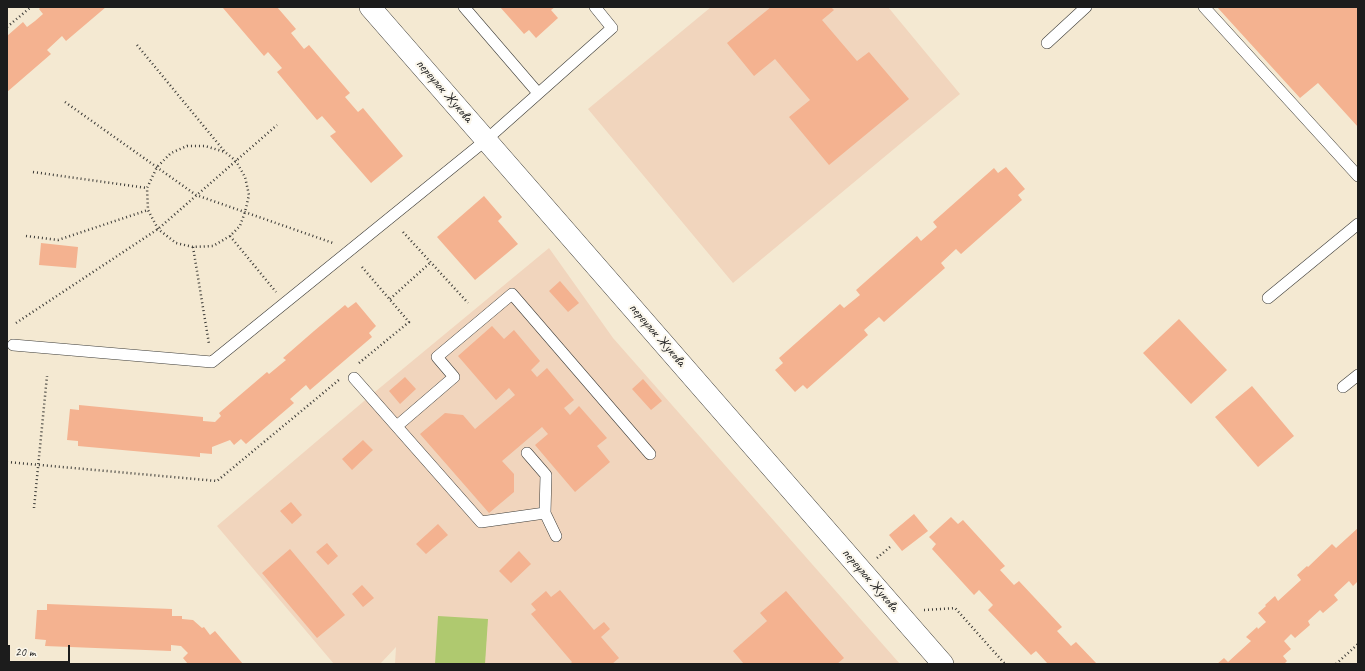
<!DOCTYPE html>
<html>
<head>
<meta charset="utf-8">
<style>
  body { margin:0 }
  #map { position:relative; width:1365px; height:671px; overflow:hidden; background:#f4e9d2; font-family:Caveat,sans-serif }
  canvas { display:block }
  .frame { position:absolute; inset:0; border:8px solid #1c1c1c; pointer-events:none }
  .scale { position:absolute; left:8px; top:645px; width:62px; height:18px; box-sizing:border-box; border:2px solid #1c1c1c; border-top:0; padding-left:5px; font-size:12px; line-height:14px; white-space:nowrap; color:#1c1c1c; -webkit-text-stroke:3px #fbf7ec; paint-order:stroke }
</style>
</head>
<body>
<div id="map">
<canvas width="1365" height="671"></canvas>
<div class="frame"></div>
<div class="scale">20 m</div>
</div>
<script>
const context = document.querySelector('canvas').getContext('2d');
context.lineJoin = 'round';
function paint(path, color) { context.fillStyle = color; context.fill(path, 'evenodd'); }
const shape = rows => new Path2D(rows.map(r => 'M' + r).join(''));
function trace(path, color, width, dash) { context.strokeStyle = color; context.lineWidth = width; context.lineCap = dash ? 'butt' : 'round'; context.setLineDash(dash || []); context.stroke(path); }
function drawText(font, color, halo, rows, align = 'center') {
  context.font = font + ' Caveat,sans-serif'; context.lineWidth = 4; context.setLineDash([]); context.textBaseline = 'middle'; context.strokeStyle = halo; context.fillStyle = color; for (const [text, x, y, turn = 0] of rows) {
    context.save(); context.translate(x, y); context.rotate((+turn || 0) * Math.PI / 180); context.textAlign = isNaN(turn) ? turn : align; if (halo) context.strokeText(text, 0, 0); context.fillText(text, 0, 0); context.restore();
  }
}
const built = shape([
  [711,7,888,7,960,94,733,283,588,109],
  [549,248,613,338,900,664,395,664,396,647,380,664,334,664,217,526,370,396]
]);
const green = shape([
  [438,616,488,619,485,664,435,664]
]);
const building = shape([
  [41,7,106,7,66,41,62,36,47,50,51,54,7,92,7,36,23,22,27,27,35,21,43,14,39,9],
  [225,7,277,7,296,29,291,33,304,49,309,45,350,93,345,97,358,112,363,108,403,156,371,183,330,136,336,132,322,116,317,120,277,72,282,68,268,52,264,56,223,8],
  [500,7,555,7,551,10,558,18,536,38,529,30,524,34],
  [771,7,831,7,834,10,822,20,857,61,869,52,909,99,829,165,789,117,810,100,775,59,754,76,727,43],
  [1217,7,1358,7,1358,127,1318,83,1300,98],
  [1006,167,1025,189,1018,195,1022,200,961,254,956,249,941,263,945,268,884,322,879,317,864,330,868,335,807,389,803,385,795,392,775,370,783,363,779,358,840,304,844,308,860,295,856,290,917,236,921,241,937,227,933,222,994,168,998,173],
  [484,196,502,217,498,221,518,244,475,280,437,237],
  [41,243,78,247,76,268,39,265],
  [560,281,579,303,568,312,549,291],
  [356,302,376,326,369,333,372,337,310,390,306,385,290,399,294,403,246,444,241,439,234,445,230,440,212,447,212,454,200,453,200,457,78,446,78,441,67,440,70,409,79,410,79,405,203,417,203,421,215,422,221,416,219,413,267,372,269,374,286,360,283,358,314,331,345,305,348,308],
  [1179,319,1227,370,1191,404,1143,353],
  [492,326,504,339,514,330,540,361,531,370,537,377,547,368,574,400,564,408,570,415,579,406,607,438,597,446,610,462,575,492,535,445,548,434,542,427,502,461,514,474,514,492,489,513,420,434,445,413,463,415,475,429,515,395,509,388,496,400,458,356],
  [405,377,416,389,400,404,389,391],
  [643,379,662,401,651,410,632,389],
  [1252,386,1294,436,1258,467,1215,417],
  [363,440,373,450,352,470,342,459],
  [291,502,302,515,292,524,280,511],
  [914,514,928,531,902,551,889,535],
  [951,517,958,524,963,520,1005,566,1000,570,1014,585,1019,581,1062,627,1057,631,1071,646,1076,642,1097,664,1048,664,1036,651,1031,655,988,610,993,605,979,590,974,595,932,549,936,544,929,537],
  [438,524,448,535,426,554,416,544],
  [1358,528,1358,581,1353,586,1349,581,1334,595,1338,600,1323,613,1320,610,1308,621,1310,625,1295,638,1291,634,1284,641,1291,649,1283,656,1287,661,1284,664,1217,664,1224,658,1228,662,1251,641,1246,637,1257,627,1258,629,1266,622,1258,613,1266,606,1265,605,1275,596,1278,601,1301,580,1297,575,1307,566,1308,567,1332,544,1336,548],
  [327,543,338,556,328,565,316,552],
  [290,549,345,615,317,638,262,573],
  [519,551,531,564,511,583,499,571],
  [362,585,374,598,363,607,352,594],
  [560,590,594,630,604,622,610,629,601,637,619,658,612,664,570,664,572,662,531,614,536,610,531,604,546,591,551,597],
  [786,591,844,658,837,664,744,664,733,651,767,621,760,613],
  [47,604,172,609,172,616,182,616,182,619,193,620,202,628,204,627,210,635,215,631,243,664,188,664,183,658,188,653,181,646,171,645,171,651,45,646,46,640,35,639,37,610,47,610]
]);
const path = shape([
  [7,27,31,7],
  [137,45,225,152,236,161,245,177,249,195,245,212,240,226,230,236,213,246,193,247,176,243,158,229,148,210,147,188,157,167,171,153,187,146,205,146,225,152],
  [65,102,196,195,333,243],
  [33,172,147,188],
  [403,232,468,303],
  [26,236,58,240,148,210],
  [230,236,276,292],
  [193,247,209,344],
  [390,299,431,262],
  [16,323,158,229,277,125],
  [359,363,409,322,362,267],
  [7,462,217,481,340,379],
  [34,508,47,376],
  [877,558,890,547],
  [924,610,955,608,1005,664],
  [1336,664,1358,644]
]);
const lane = shape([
  [464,7,538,93],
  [1204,7,1358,176],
  [1047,43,1086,7],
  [1268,298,1358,224],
  [13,345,212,362,486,140,612,28,595,7],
  [354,378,481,522,545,513],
  [1343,387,1358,375],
  [397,426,454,377,437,357,512,294,650,454],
  [527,453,546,475,545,513,556,536]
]);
const street = shape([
  [370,7,943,664]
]);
const streetNames = [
  ["переулок Жукова",444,91,49],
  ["переулок Жукова",657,335,49],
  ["переулок Жукова",870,580,49]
];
paint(built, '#f1d5bd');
paint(green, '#afc96f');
paint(building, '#f4b290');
trace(lane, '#3c3b37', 12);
trace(street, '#3c3b37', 22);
trace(path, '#3c3b37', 2.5, [1, 3]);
trace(lane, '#fff', 11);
trace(street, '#fff', 21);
drawText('14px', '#1c1c1c', '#fbf7ec', streetNames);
</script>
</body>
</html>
